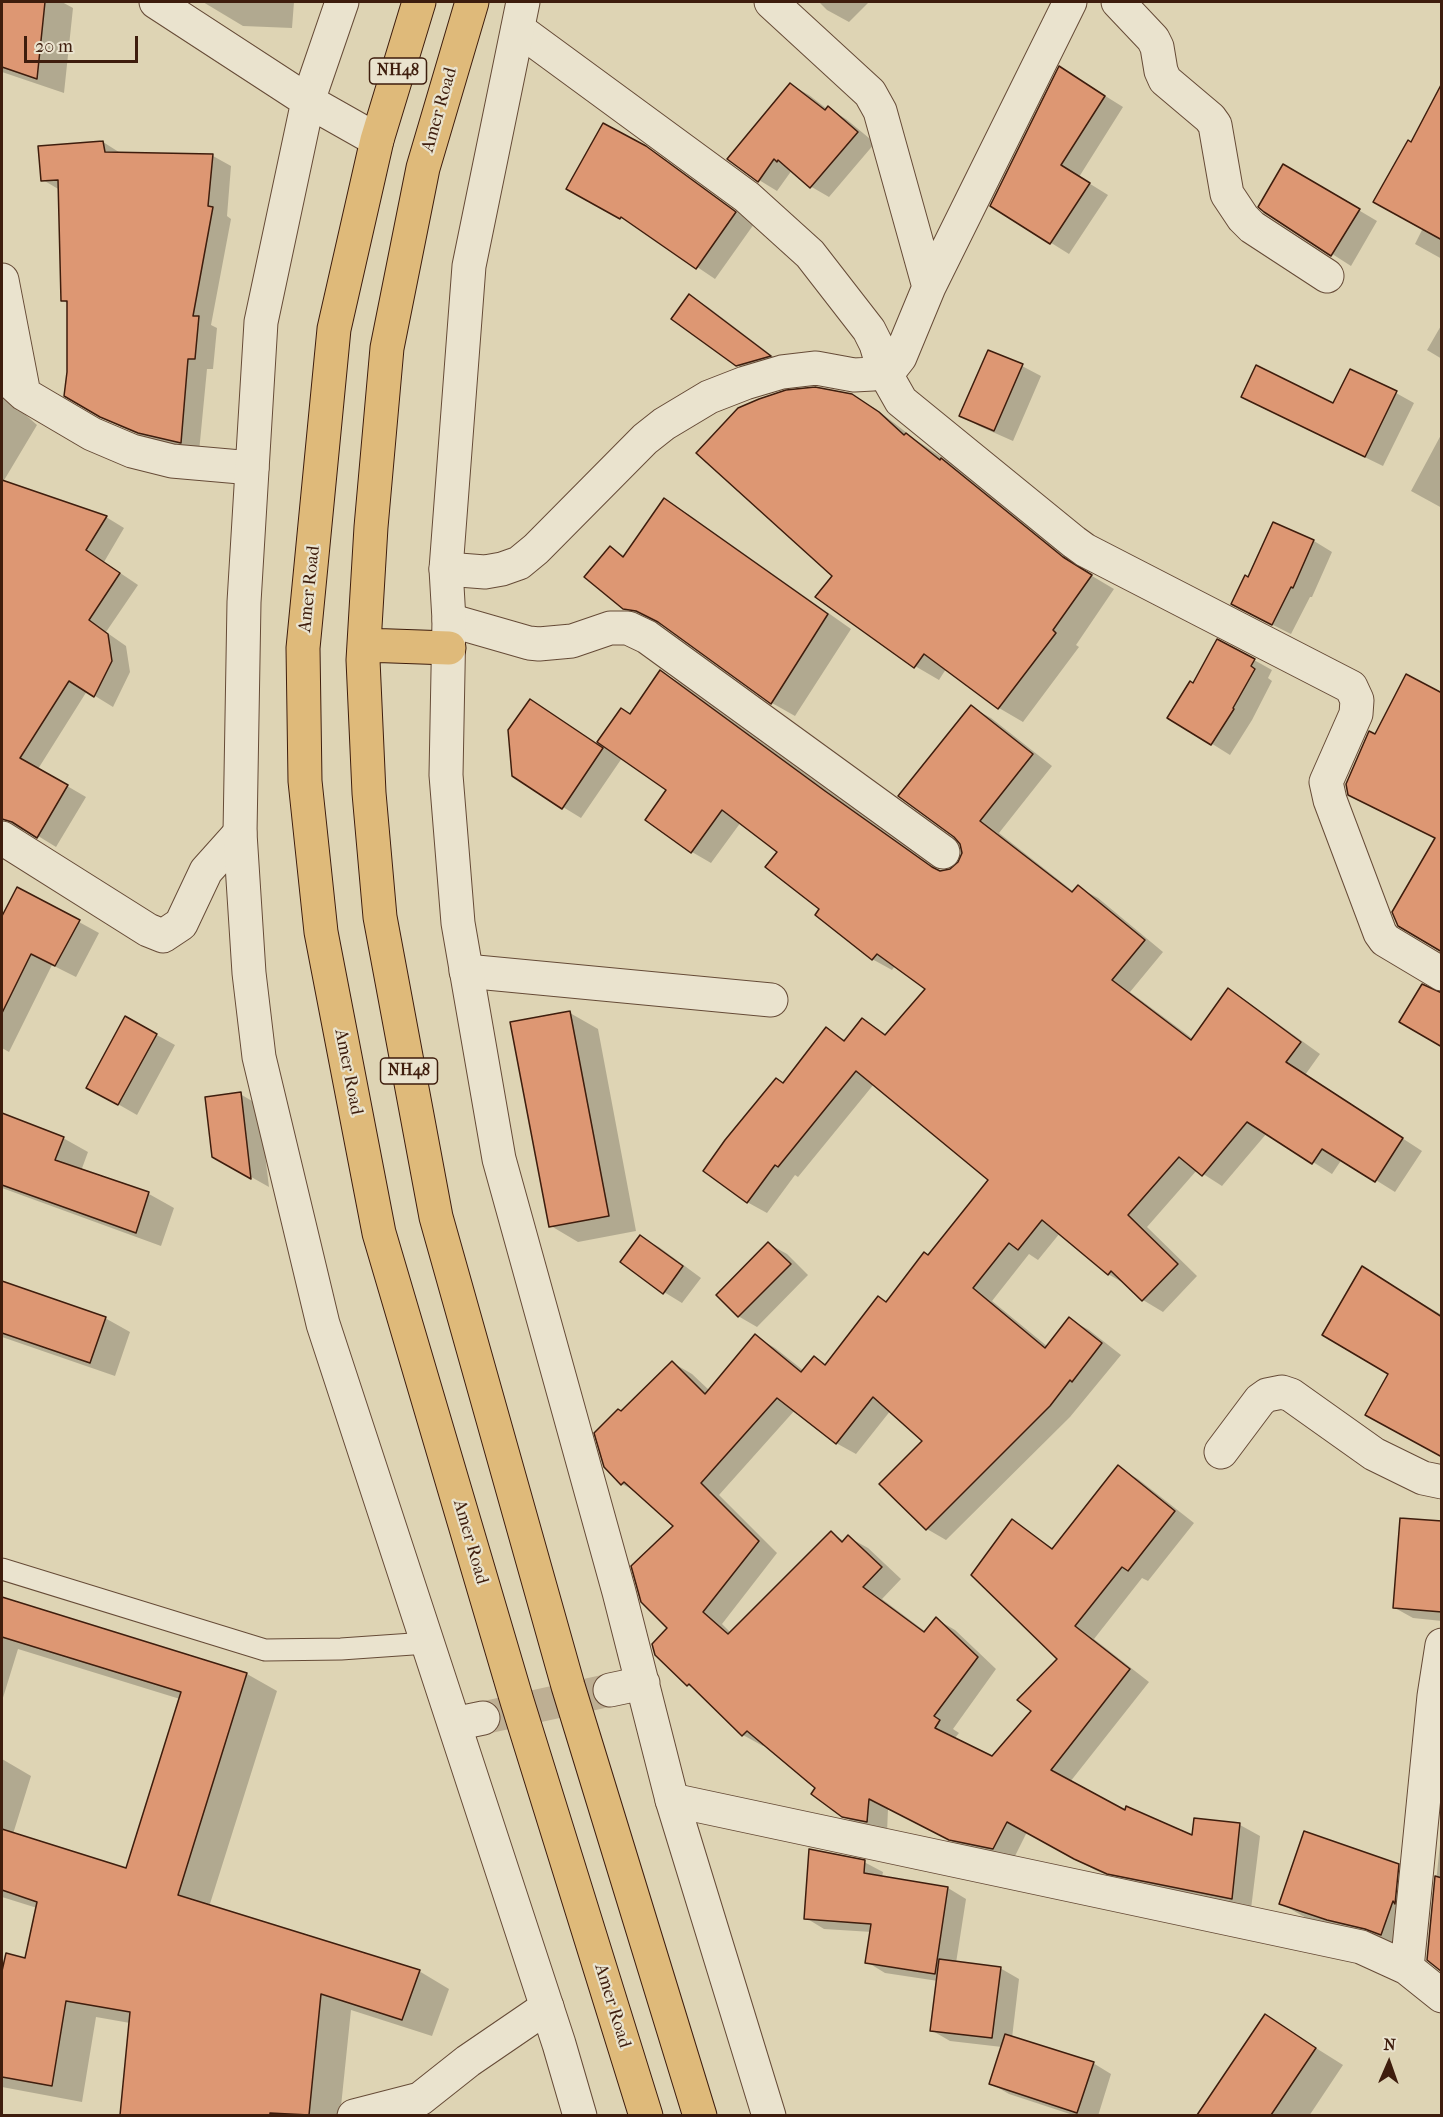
<!DOCTYPE html>
<html>
<head>
<meta charset="utf-8">
<style>
  body { margin:0 }
  #map { position:relative; width:1443px; height:2117px; overflow:hidden; background:#ded4b4; font-family:"IM FELL French Canon",serif }
  canvas { display:block }
  .frame { position:absolute; inset:0; border:3px solid #3e1d0d; pointer-events:none }
  .north { position:absolute; left:1359px; top:2033px; width:60px; height:60px; -webkit-text-stroke:4px #eae3ce; paint-order:stroke; rotate:2deg; font-size:16px; font-weight:700; line-height:24px; text-align:center; color:#3e1d0d }
  .north::after { content:''; display:block; margin:auto; width:21px; height:27px; background:#3e1d0d; clip-path:polygon(50% 0,100% 100%,50% 72%,0 100%) }
  .scale { position:absolute; left:24px; top:36px; width:114px; height:27px; box-sizing:border-box; border:3px solid #3e1d0d; border-top:0; padding-left:8px; font-size:18px; line-height:21px; white-space:nowrap; color:#3e1d0d; -webkit-text-stroke:4px #eae3ce; paint-order:stroke }
</style>
</head>
<body>
<div id="map">
<canvas width="1443" height="2117"></canvas>
<div class="frame"></div>
<div class="north">N</div>
<div class="scale">20 m</div>
</div>
<script>
const context = document.querySelector('canvas').getContext('2d');
context.lineJoin = 'round';
function paint(path, color) { context.fillStyle = color; context.fill(path, 'evenodd'); }
const shape = rows => new Path2D(rows.map(r => 'M' + r).join(''));
function trace(path, color, width, dash) { context.strokeStyle = color; context.lineWidth = width; context.lineCap = dash ? 'butt' : 'round'; context.setLineDash(dash || []); context.stroke(path); }
function drawText(font, color, halo, rows, align = 'center') {
  context.font = font + ' "IM FELL French Canon",serif'; context.lineWidth = 4.5; context.setLineDash([]); context.textBaseline = 'middle'; context.strokeStyle = halo; context.fillStyle = color; for (const [text, x, y, turn = 0] of rows) {
    context.save(); context.translate(x, y); context.rotate((+turn || 0) * Math.PI / 180); context.textAlign = isNaN(turn) ? turn : align; if (halo) context.strokeText(text, 0, 0); context.fillText(text, 0, 0); context.restore();
  }
}
const shadow = shape([
  [2,2,62,2,73,8,64,93,2,72],
  [203,2,294,2,292,28,243,26],
  [819,2,869,2,849,22,827,10],
  [1078,79,1123,107,1079,177,1108,195,1069,254,992,206],
  [791,85,809,95,827,109,828,108,846,119,875,143,829,197,810,186,792,170,777,191,759,180],
  [1442,96,1442,259,1415,244,1423,228,1412,144],
  [604,125,665,159,754,224,715,279,641,229,568,188],
  [103,142,122,154,213,156,231,166,227,216,231,219,211,325,217,328,213,369,207,369,199,452,158,443,121,427,66,395,68,372,68,304,63,300,60,190,43,180],
  [1284,166,1377,221,1351,266,1265,211],
  [690,296,708,307,787,367,756,376,737,365],
  [1442,324,1442,359,1427,350],
  [1022,366,1041,376,1013,441,979,426,961,415],
  [1396,393,1414,403,1383,466,1261,407,1334,405],
  [2,394,37,425,3,482,106,517,124,528,104,562,138,585,106,632,126,646,130,672,113,707,87,691,38,769,86,797,56,847,30,831,21,830,2,818],
  [851,395,876,409,916,440,965,473,1087,573,1114,589,1076,645,1079,647,1023,722,999,708,946,669,939,680,915,666,817,597,834,575],
  [1442,433,1442,508,1411,491],
  [664,500,688,514,851,629,795,716,772,703,668,627,649,622,624,608,610,548,625,556],
  [1274,524,1314,541,1332,552,1312,597,1310,597,1291,634,1251,614,1249,579],
  [1254,660,1272,670,1268,678,1272,681,1252,720,1230,755,1169,717,1193,685],
  [661,672,680,683,939,871,952,870,960,863,963,853,971,707,991,718,1052,766,999,833,1074,892,1078,887,1098,898,1163,952,1130,992,1193,1039,1229,990,1248,1002,1320,1054,1305,1075,1422,1151,1395,1192,1342,1159,1332,1174,1267,1133,1222,1186,1197,1170,1147,1227,1197,1276,1163,1312,1143,1300,1127,1285,1108,1274,1060,1233,1038,1260,1029,1254,992,1301,1048,1347,1069,1319,1089,1330,1121,1355,1070,1417,946,1540,927,1529,924,1441,891,1410,856,1454,836,1443,795,1410,719,1495,777,1553,722,1624,731,1633,831,1533,844,1541,848,1537,868,1548,901,1579,882,1599,926,1632,936,1619,955,1630,996,1669,953,1729,959,1733,954,1739,992,1758,1033,1710,1059,1659,1012,1521,1054,1549,1118,1467,1138,1479,1194,1523,1148,1581,1142,1578,1094,1639,1149,1682,1070,1782,1125,1812,1193,1838,1195,1819,1240,1825,1260,1836,1251,1909,1128,1884,1095,1870,1027,1832,1013,1860,971,1851,888,1809,887,1833,863,1828,843,1816,817,1788,764,1744,763,1746,743,1735,697,1690,688,1685,669,1628,675,1526,639,1493,622,1484,622,1413,673,1363,692,1374,710,1391,755,1336,775,1348,804,1371,814,1358,826,1365,887,1303,928,1257,990,1179,874,1084,798,1177,795,1175,767,1213,747,1202,784,1084,826,1029,845,1040,863,1019,887,1035,927,989,895,966,892,970,872,959,822,909,779,851,741,822,711,863,692,852,668,790,622,758,581,818,563,807,597,744,621,710,631,715],
  [2,916,79,922,99,933,76,977,52,965,9,1052,2,1048],
  [570,1013,598,1029,636,1231,578,1242,551,1226],
  [126,1018,175,1045,137,1115,88,1087],
  [240,1094,259,1105,269,1187,214,1156],
  [2,1115,63,1138,88,1152,81,1171,149,1194,174,1208,161,1246,2,1188],
  [640,1237,659,1247,701,1278,682,1303,664,1292],
  [769,1244,787,1254,808,1275,757,1327,738,1316],
  [1362,1268,1442,1315,1442,1456,1390,1373],
  [2,1282,105,1318,130,1332,115,1376,2,1337],
  [1442,1523,1442,1621,1413,1618,1395,1608],
  [2,1598,247,1674,277,1691,209,1907,419,1971,449,1989,432,2036,351,2010,340,2116,122,2116,130,2023,96,2017,82,2102,2,2087,2,1978,7,1955,26,1959,37,1908,2,1897,2,1759,31,1776,13,1834,127,1869,180,1699,18,1649,2,1701],
  [1441,1835,1442,1836,1442,1970,1428,1959],
  [864,1862,883,1872,882,1877,948,1888,966,1899,956,1963,1000,1968,1019,1979,1012,2038,1093,2063,1111,2074,1098,2116,1076,2116,1009,2094,990,2083,1002,2047,950,2041,931,2030,938,1981,885,1973,867,1962,872,1932,824,1929,806,1918],
  [1398,1865,1426,1881,1394,1944,1308,1919,1280,1903],
  [1265,2016,1343,2065,1309,2116,1199,2116]
]);
const building = shape([
  [2,2,45,2,37,79,2,67,2,2],
  [1059,66,1105,96,1061,165,1090,183,1050,244,990,206,1059,66],
  [790,83,825,110,828,106,858,132,810,188,778,160,777,162,774,159,758,182,727,159,790,83],
  [1442,83,1442,240,1373,202,1408,140,1411,142,1442,83],
  [603,123,646,146,736,212,696,269,621,217,620,219,566,189,603,123],
  [103,141,105,152,213,154,208,206,213,207,193,316,199,316,195,359,188,359,181,443,138,433,100,417,64,396,67,372,67,301,61,301,58,180,41,181,38,146,103,141],
  [1283,164,1360,209,1331,256,1264,212,1258,207,1283,164],
  [689,294,771,356,736,366,671,319,689,294],
  [988,350,1023,364,994,431,959,416,988,350],
  [1256,365,1333,403,1350,369,1397,391,1365,457,1241,397,1256,365],
  [815,387,852,394,879,412,904,435,906,433,940,460,941,458,1063,557,1092,575,1053,630,1056,633,998,709,924,654,914,668,815,597,832,576,696,453,738,408,759,399,786,390,815,387],
  [2,480,107,516,86,550,120,573,89,620,108,634,112,661,94,697,69,681,20,758,68,785,37,838,12,822,2,819,2,480],
  [664,498,828,614,771,704,658,622,636,611,623,609,584,577,610,546,623,557,664,498],
  [1273,522,1314,540,1293,588,1291,587,1272,625,1231,604,1245,575,1248,577,1273,522],
  [1217,639,1255,659,1251,666,1255,669,1233,708,1234,709,1211,745,1167,718,1190,681,1193,683,1217,639],
  [660,670,825,791,932,867,940,871,950,869,958,862,962,853,960,844,954,837,898,796,971,705,1033,754,980,821,1072,892,1078,885,1145,940,1112,980,1191,1040,1228,988,1301,1042,1286,1062,1403,1138,1375,1182,1322,1149,1312,1164,1247,1122,1202,1176,1179,1157,1128,1215,1178,1264,1142,1301,1111,1271,1108,1275,1042,1220,1018,1250,1009,1243,973,1288,1045,1348,1069,1317,1102,1343,1072,1382,1070,1380,1050,1406,926,1530,879,1484,922,1441,873,1397,836,1444,777,1398,701,1483,759,1541,703,1612,728,1634,831,1531,842,1542,848,1535,882,1567,863,1587,924,1632,936,1617,978,1657,934,1716,940,1720,935,1728,992,1756,1031,1711,1017,1700,1057,1659,971,1575,1012,1519,1052,1549,1118,1465,1175,1511,1128,1571,1122,1567,1075,1626,1130,1669,1051,1770,1125,1810,1126,1806,1192,1835,1194,1818,1240,1823,1232,1899,1107,1874,1074,1859,1007,1822,993,1849,949,1840,869,1799,867,1822,842,1817,811,1794,815,1788,747,1731,742,1736,689,1684,687,1686,655,1655,652,1644,667,1628,641,1602,631,1566,673,1526,624,1482,621,1485,604,1467,594,1433,618,1409,621,1411,672,1361,705,1394,755,1334,801,1372,814,1356,825,1365,878,1296,886,1302,924,1252,928,1255,988,1180,856,1071,778,1167,775,1165,747,1203,703,1171,725,1140,776,1078,783,1083,826,1027,844,1041,862,1018,885,1035,925,989,877,954,872,960,815,915,819,909,765,867,777,852,722,810,691,853,645,820,666,790,597,742,621,708,630,714,660,670],
  [1406,674,1442,693,1442,952,1398,926,1392,912,1435,838,1348,795,1346,784,1369,731,1375,734,1406,674],
  [530,699,603,748,562,809,512,776,508,730,530,699],
  [17,887,80,920,55,966,31,954,2,1013,2,916,17,887],
  [1422,984,1442,993,1442,1047,1399,1022,1422,984],
  [570,1011,609,1216,549,1227,510,1022,570,1011],
  [125,1016,157,1034,118,1105,86,1088,125,1016],
  [241,1092,251,1179,212,1157,205,1097,241,1092],
  [2,1113,64,1137,55,1160,149,1192,136,1233,2,1185,2,1113],
  [640,1235,683,1266,663,1294,620,1262,640,1235],
  [768,1242,791,1264,738,1317,716,1295,768,1242],
  [1362,1266,1442,1317,1442,1457,1365,1415,1388,1374,1322,1335,1362,1266],
  [2,1281,106,1317,90,1363,2,1333,2,1281],
  [1400,1518,1442,1521,1442,1612,1393,1608,1400,1518],
  [2,1597,247,1673,178,1895,420,1970,402,2020,321,1994,309,2115,270,2113,270,2115,120,2115,130,2012,66,2001,52,2086,2,2077,2,1971,6,1953,25,1958,37,1902,2,1890,2,1829,126,1868,181,1692,2,1637,2,1597],
  [1304,1831,1399,1864,1395,1904,1393,1901,1381,1935,1365,1929,1327,1920,1279,1904,1304,1831],
  [809,1849,865,1860,864,1873,948,1887,935,1974,865,1963,871,1924,804,1919,809,1849],
  [1435,1876,1442,1878,1442,1972,1427,1960,1435,1876],
  [939,1959,1001,1967,992,2038,930,2031,939,1959],
  [1265,2014,1316,2048,1271,2115,1197,2115,1265,2014],
  [1005,2034,1094,2062,1077,2113,989,2084,1005,2034]
]);
const tertiaryTunnel = shape([
  [483,1718,610,1690]
]);
const service = shape([
  [2,1569,265,1650,341,1649,427,1643]
]);
const minor = shape([
  [771,2,870,93,880,111,929,287],
  [1118,2,1153,39,1157,47,1161,71,1165,80,1210,118,1215,125,1227,194,1243,218,1252,227,1327,276],
  [518,29,747,197,810,254,869,330,876,344,884,371,901,401,1074,542,1085,550,1351,687,1357,700,1356,714,1326,782,1330,800,1380,933,1385,940,1442,974],
  [2,280,24,394],
  [2,374,24,394,92,434,132,451,172,461,252,468],
  [446,569,485,572,502,569,519,563,536,549,645,439,664,424,709,397,745,383,782,372,816,368,854,375,873,374,884,371,893,366,900,357,929,287,1070,2],
  [449,620,529,643,539,644,572,641,610,628,628,628,647,637,943,852],
  [2,838,148,930,163,936,181,924,206,871,240,833],
  [466,971,771,1000],
  [1221,1452,1260,1400,1267,1395,1282,1392,1291,1395,1374,1454,1423,1478,1442,1482],
  [672,1800,1361,1947,1407,1968,1442,1996],
  [1407,1968,1434,1696,1442,1645],
  [354,2116,420,2099,468,2061,547,2007]
]);
const tertiary = shape([
  [156,2,308,101,377,140],
  [342,2,308,101,261,322,244,602,240,833,249,973,259,1057,323,1324,559,2044,580,2116],
  [523,2,469,266,446,569,449,620,446,775,458,923,499,1159,619,1592,672,1800,769,2116],
  [610,1690,643,1683],
  [454,1724,483,1718]
]);
const trunk = shape([
  [419,2,377,140,334,329,303,648,305,781,321,932,379,1233,517,1701,646,2116],
  [472,2,423,168,387,348,371,527,363,660,369,793,380,917,436,1217,568,1686,700,2116],
  [364,645,449,648]
]);
const shields = [
  [398,71,57],
  [409,1071,57]
];
const shieldNames = [
  ["NH48",398,71],
  ["NH48",409,1071]
];
const streetNames = [
  ["Amer Road",440,110,-74],
  ["Amer Road",310,589,-84],
  ["Amer Road",348,1072,79],
  ["Amer Road",470,1542,74],
  ["Amer Road",612,2006,73]
];
paint(shadow, '#0003');
paint(building, '#dd9773');
trace(building, '#3e1d0d', 1.5);
trace(tertiaryTunnel, '#beaf93', 33, [33, 16]);
trace(service, '#664b37', 23);
trace(minor, '#664b37', 35);
trace(tertiary, '#664b37', 35);
trace(trunk, '#3e1d0d', 35);
trace(service, '#eae3ce', 21);
trace(minor, '#eae3ce', 33);
trace(tertiary, '#eae3ce', 33);
trace(trunk, '#dfba7a', 33);
for (const [x, y, w] of shields) { const box = new Path2D(); box.roundRect(x - w / 2, y - 13, w, 26, 4.5); context.fillStyle = '#eae3ce'; context.fill(box); trace(box, '#3e1d0d', 1.5); }
drawText('bold 16px', '#3e1d0d', null, shieldNames);
drawText('18px', '#3e1d0d', '#eae3ce', streetNames);
</script>
</body>
</html>
